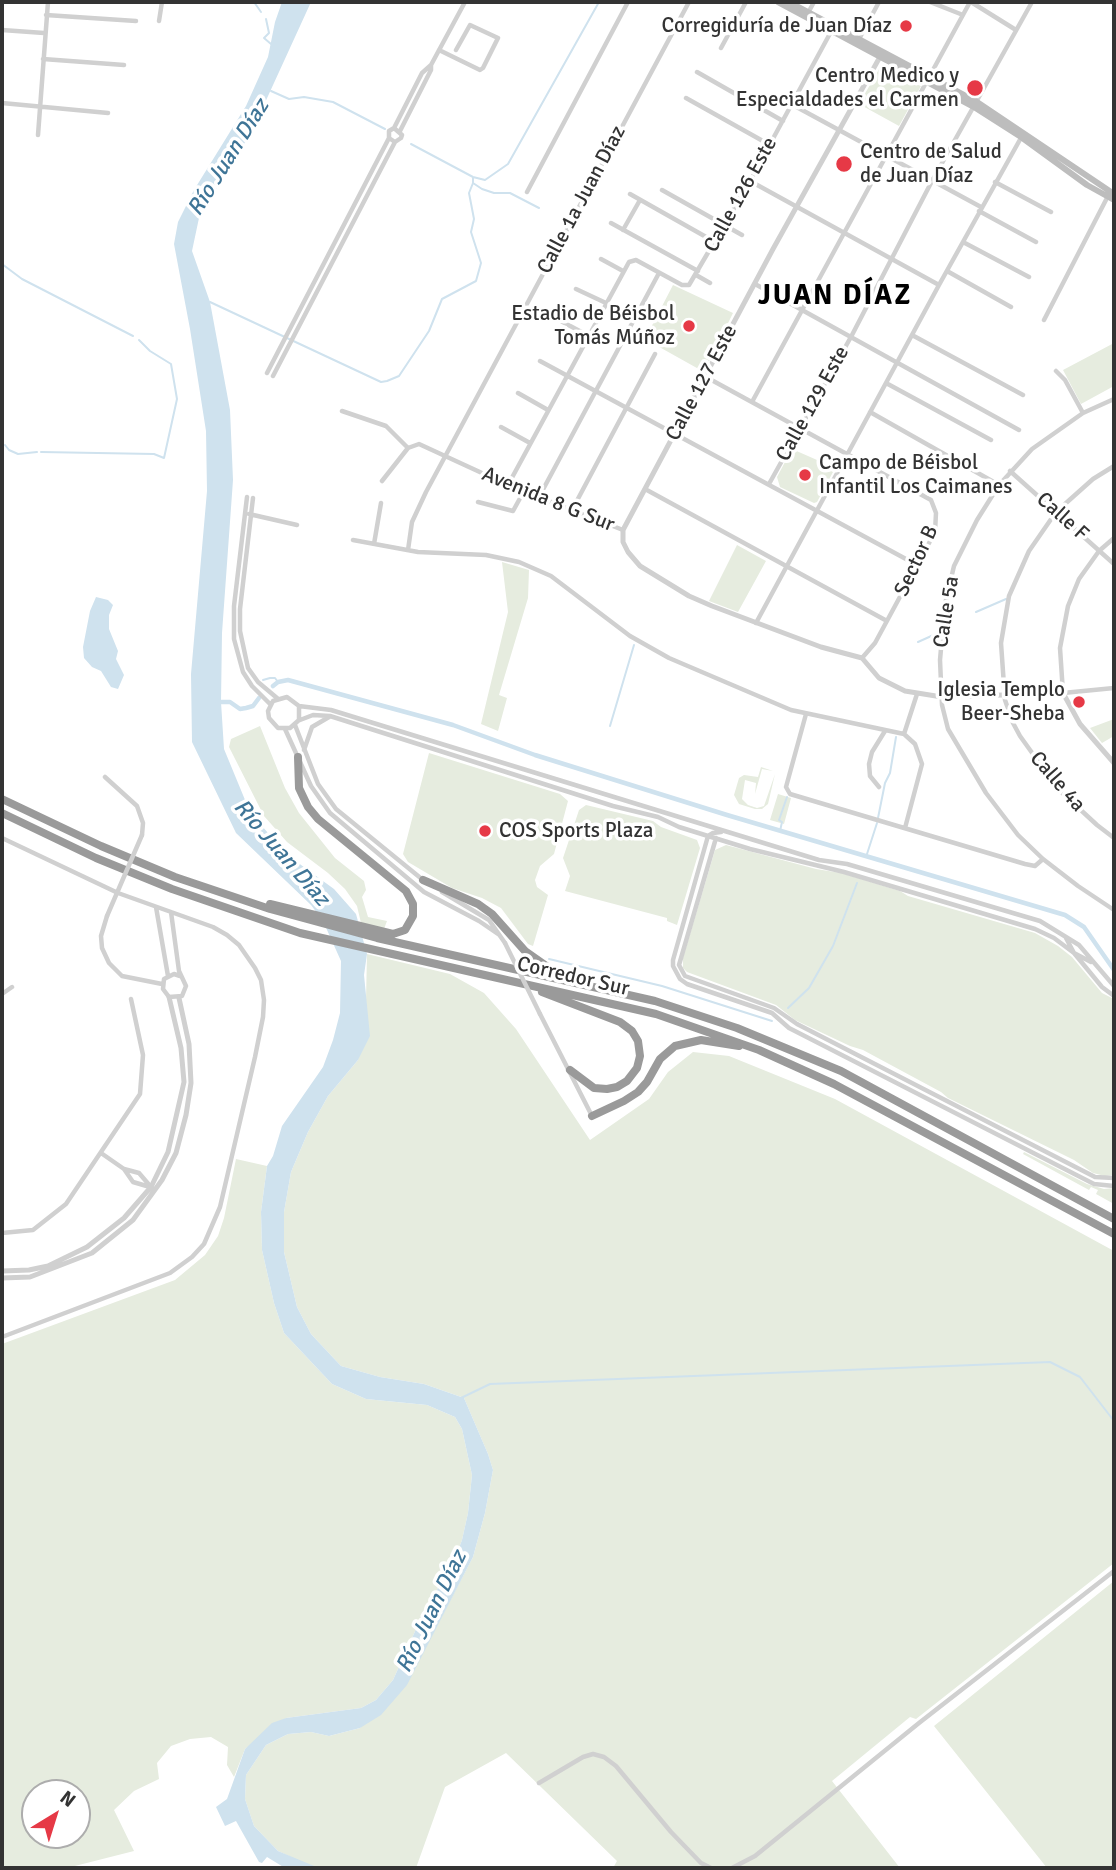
<!DOCTYPE html>
<html>
<head>
<meta charset="utf-8">
<style>
  body { margin:0 }
  #map { position:relative; width:1116px; height:1870px; overflow:hidden; background:#fff; font-family:Signika,sans-serif }
  canvas { display:block }
  .frame { position:absolute; inset:0; border:4px solid #333; pointer-events:none }
  .north { position:absolute; left:21px; top:1779px; width:70px; height:70px; box-sizing:border-box; background:#fff; border:2px solid #adadad; border-radius:50%; rotate:38deg; font-size:19px; font-weight:700; line-height:28px; text-align:center; color:#333 }
  .north::after { content:''; display:block; margin:auto; width:24px; height:32px; background:#e63946; clip-path:polygon(50% 0,100% 100%,50% 72%,0 100%) }
</style>
</head>
<body>
<div id="map">
<canvas width="1116" height="1870"></canvas>
<div class="frame"></div>
<div class="north">N</div>
</div>
<script>
const context = document.querySelector('canvas').getContext('2d');
context.lineJoin = 'round';
function paint(path, color) { context.fillStyle = color; context.fill(path, 'evenodd'); }
const shape = rows => new Path2D(rows.map(r => 'M' + r).join(''));
function trace(path, color, width, dash) { context.strokeStyle = color; context.lineWidth = width; context.lineCap = dash ? 'butt' : 'round'; context.setLineDash(dash || []); context.stroke(path); }
function drawText(font, color, halo, rows, align = 'center') {
  context.font = font + ' Signika,sans-serif'; context.lineWidth = 7; context.setLineDash([]); context.textBaseline = 'middle'; context.strokeStyle = halo; context.fillStyle = color; for (const [text, x, y, turn = 0] of rows) {
    context.save(); context.translate(x, y); context.rotate((+turn || 0) * Math.PI / 180); context.textAlign = isNaN(turn) ? turn : align; if (halo) context.strokeText(text, 0, 0); context.fillText(text, 0, 0); context.restore();
  }
}
const green = shape([
  [882,64,921,86,899,126,859,104],
  [673,285,733,313,704,372,645,339],
  [1114,343,1114,386,1081,404,1063,370],
  [792,449,833,467,833,472,817,502,814,503,780,487,777,477],
  [737,545,766,561,738,612,709,601],
  [502,562,529,570,528,598,499,695,507,698,498,731,481,724,508,612],
  [1114,719,1114,736,1102,743,1090,728],
  [260,726,285,788,299,813,335,858,364,881,366,890,362,897,368,917,387,921,384,929,361,923,357,906,345,889,328,873,287,842,264,816,229,747,231,739],
  [429,753,560,794,568,801,554,854,540,866,535,880,537,887,548,895,533,946,528,944,501,908,482,898,452,888,408,862,403,854],
  [761,767,773,771,762,769,755,794,756,783,745,780,742,799,748,805,757,808,764,806,775,774,768,804,762,809,755,809,739,804,734,795,739,778,744,775,758,777],
  [778,794,791,798,784,824,770,820],
  [586,805,653,821,661,827,697,840,700,848,677,925,667,921,667,918,565,891,570,876,563,858,579,810],
  [726,845,816,869,841,873,900,891,908,896,1035,933,1058,946,1072,957,1102,993,1114,999,1114,1175,1105,1176,1093,1173,1074,1160,948,1098,941,1092,863,1050,850,1046,795,1020,776,1005,687,972,683,968,683,958,715,850],
  [367,954,450,974,484,993,516,1029,590,1140,649,1099,668,1072,693,1052,729,1056,835,1099,1114,1251,1114,1563,916,1719,910,1717,832,1781,900,1868,613,1868,617,1861,506,1753,445,1787,416,1868,313,1867,278,1851,254,1826,245,1799,246,1775,266,1745,288,1734,311,1732,329,1736,360,1728,432,1635,473,1557,485,1513,493,1470,488,1454,464,1398,424,1384,380,1377,341,1366,311,1334,297,1307,284,1252,284,1212,291,1172,308,1132,328,1096,358,1060,366,1000],
  [1024,1152,1087,1184,1104,1189,1114,1188,1114,1204,1096,1194,1098,1190,1091,1187,1089,1190,1023,1154],
  [236,1159,267,1166,261,1212,262,1250,274,1303,284,1333,332,1384,366,1399,427,1405,455,1417,462,1429,472,1475,468,1513,462,1540,452,1566,426,1607,393,1680,376,1700,361,1708,286,1718,245,1749,234,1777,227,1765,228,1747,211,1737,190,1739,171,1746,157,1763,159,1779,134,1791,114,1810,134,1851,67,1868,2,1868,2,1344,175,1280,205,1255,218,1236,224,1218],
  [35,1793,77,1793,77,1835,35,1835],
  [1114,1581,1114,1868,1047,1868,934,1726]
]);
const water = shape([
  [282,2,311,2,252,131,199,218,192,251,210,302,230,410,233,480,222,633,221,702,224,749,250,812,286,854,334,889,356,914,367,954,364,975,370,1036,358,1060,328,1096,308,1132,291,1172,284,1212,284,1252,297,1307,311,1334,341,1366,380,1377,424,1384,464,1398,488,1454,493,1470,485,1513,473,1557,407,1685,381,1715,360,1728,329,1736,311,1732,288,1734,266,1745,246,1775,245,1799,254,1826,278,1851,319,1868,285,1868,267,1857,262,1863,259,1862,236,1821,225,1826,216,1807,227,1799,245,1749,272,1723,286,1718,361,1708,376,1700,393,1680,426,1607,452,1566,462,1540,468,1513,472,1475,462,1429,455,1417,427,1405,366,1399,332,1384,284,1333,274,1303,262,1250,261,1212,267,1166,273,1156,282,1126,323,1067,333,1040,340,1013,341,961,323,921,311,905,236,833,192,742,191,674,207,491,206,431,190,329,174,244,178,222,194,190,246,106,268,57,275,22],
  [96,597,108,600,113,605,109,615,109,629,118,651,116,659,124,675,118,689,111,687,101,671,92,667,84,658,83,647,90,611]
]);
const stream = shape([
  [254,2,261,12],
  [266,19,269,33,264,38,271,44],
  [271,91,289,99,304,97,333,102,385,129],
  [411,144,473,177,485,180,508,164,599,2],
  [473,177,473,183,482,189,494,193,510,193,539,208],
  [2,264,22,279,133,336],
  [210,302,381,382,387,381,399,376,429,331,442,299,476,281,481,263,471,232,474,219,469,193,473,183],
  [5,445,9,450,18,454,37,452],
  [41,452,154,454,164,458,177,399,171,364,150,351,139,340],
  [976,612,1006,599],
  [918,642,938,633],
  [263,680,270,678,275,678,278,682],
  [610,726,634,645],
  [878,818,885,783,890,773,896,737],
  [780,831,782,822,779,820,787,797],
  [867,854,877,823],
  [549,959,662,986,772,1021],
  [788,1008,809,988,833,946,857,883],
  [461,1398,490,1384,1050,1362,1080,1377,1114,1421]
]);
const canal = shape([
  [273,686,278,682,288,680,453,725,535,755,727,815,1065,915,1084,927,1114,970],
  [218,702,230,702,240,709,246,708,253,706,259,698]
]);
const minor = shape([
  [930,2,963,15],
  [971,2,1016,30],
  [808,13,814,2],
  [46,15,136,21],
  [159,21,162,2],
  [2,30,44,33],
  [858,41,879,2],
  [721,48,746,2],
  [439,50,480,70,483,68,498,38,470,25,456,50],
  [43,59,124,65],
  [697,72,783,121],
  [686,98,770,145],
  [2,103,108,113],
  [791,104,981,207],
  [394,128,402,135,401,138,395,142,389,138,389,131,394,128,422,73,431,65],
  [400,131,431,70,431,65,465,2],
  [38,135,48,2],
  [750,181,939,285],
  [995,182,1051,212],
  [662,190,742,235],
  [527,192,628,2],
  [630,194,715,242],
  [979,211,1036,242],
  [611,223,698,271],
  [623,230,640,200],
  [963,242,1029,277],
  [601,259,623,271],
  [947,271,1011,307],
  [696,275,710,283],
  [755,284,1019,430],
  [576,289,606,303],
  [559,320,589,336],
  [1044,320,1108,196],
  [912,335,1023,395],
  [540,361,917,565],
  [1056,371,1065,380,1083,413],
  [267,373,389,138],
  [273,376,395,142],
  [706,377,931,500,936,513,935,532,875,643,862,658],
  [886,383,991,440],
  [518,393,548,410],
  [1114,399,1083,413,1032,449,999,485,977,520,954,566,945,604,940,660,942,705,948,729,986,793,1018,835,1043,859,1078,886,1114,910],
  [752,402,970,2],
  [342,411,386,426,408,448],
  [870,412,999,485],
  [501,427,530,443],
  [1114,466,1093,479,1056,512,1029,551,1009,596,1001,643,1005,700,1013,723,1020,736,1058,789,1097,825,1114,838],
  [1010,471,1114,564],
  [382,481,408,448,419,444,508,485,623,530],
  [769,484,852,335,932,181,1032,2],
  [508,485,629,262,636,260,682,285,689,285,750,181,833,28],
  [645,489,887,621],
  [247,497,234,606,234,639,243,672,252,686,270,704],
  [539,497,659,273],
  [253,498,240,609,240,631,248,668,258,682,277,698],
  [478,502,513,511,524,491],
  [572,510,655,354],
  [249,514,297,525],
  [1114,538,1099,551,1079,579,1068,606,1060,648,1063,693,1114,688],
  [353,540,418,552,486,555,519,562,551,576,630,636,669,658,791,710,904,734,915,744,922,764,905,828],
  [374,544,381,503],
  [408,550,412,522,426,492,689,2],
  [756,623,939,285,1022,136],
  [299,706,299,720,290,728,278,728,269,718,268,711,273,701,287,697,299,706,331,710,819,860,847,864,1040,921,1079,945,1114,986],
  [806,714,786,787,790,794,1025,864,1035,866,1043,859],
  [300,720,313,715,330,716,613,806,658,817,679,827,750,849,844,872,1035,929,1054,938,1074,953,1102,987,1114,996],
  [295,725,318,784,336,809,423,880],
  [285,729,311,786,330,813,424,892,479,921,498,934],
  [904,734,917,694],
  [304,750,312,727,329,717],
  [105,777,137,806,143,823,142,835],
  [879,787,870,776,869,764,872,752,885,731],
  [721,832,713,833,708,836,673,960,673,966,680,979,687,984,772,1013,789,1028,1094,1184,1114,1186],
  [2,838,118,893,213,927,227,935,239,945,255,968,261,980,264,1000,263,1017,255,1057,220,1207,204,1244,192,1257,170,1273,2,1337],
  [716,838,679,965,685,976,774,1008,797,1024,1095,1177,1114,1178],
  [442,892,489,920,505,943],
  [156,907,168,976],
  [171,912,179,971,186,986,182,996,169,997,163,989,164,979,174,974,180,976],
  [107,916,101,936,102,948,109,963,122,976,162,984],
  [1066,938,1074,953,1091,962],
  [2,994,12,987],
  [540,1014,592,1116],
  [101,1153,124,1169,139,1173,151,1187],
  [124,1169,133,1182,150,1187],
  [2,1233,33,1230,66,1204,140,1094,143,1055,131,999],
  [539,1783,583,1757,593,1754,604,1757,616,1766,671,1832,701,1863,711,1868],
  [732,1868,755,1856,919,1723,1114,1571]
]);
const tertiary = shape([
  [881,55,773,249,623,530,623,542,628,552,640,566,689,596,712,606,821,647,862,658,879,678,905,691,942,697,1063,693,1080,724,1114,763],
  [2,1271,29,1270,48,1266,87,1247,124,1218,151,1187,168,1152,184,1082,181,1048,169,997],
  [2,1278,30,1277,92,1253,133,1220,162,1180,176,1153,186,1115,191,1083,189,1044,179,998]
]);
const secondary = shape([
  [778,2,974,107,1021,137,1087,185,1114,200],
  [789,2,977,102,1114,194]
]);
const motorway = shape([
  [2,799,101,846,175,877,270,909,377,938,655,1001,737,1028,841,1071,1114,1219],
  [2,813,96,858,172,889,300,933,656,1014,759,1050,834,1084,1114,1234],
  [423,880,478,904,492,914,525,951,562,977],
  [270,904,393,934,405,930,413,916,413,904,406,891,318,819,308,807,299,788,298,757],
  [542,992,620,1022,632,1031,638,1041,640,1056,637,1068,627,1081,617,1087,607,1089,594,1088,570,1070],
  [592,1116,624,1101,638,1092,647,1082,660,1059,675,1046,701,1040,739,1046]
]);
const minorBridge = shape([
  [107,916,142,835],
  [505,943,540,1014]
]);
const markers = [
  [906,26,7,"#e63946"],
  [975,88,9,"#e63946"],
  [844,164,9,"#e63946"],
  [689,326,7,"#e63946"],
  [805,475,7,"#e63946"],
  [1079,702,7,"#e63946"],
  [485,831,7,"#e63946"]
];
const poiNames = [
  ["Corregiduría de Juan Díaz",892,26],
  ["Centro Medico y",959,76],
  ["Especialdades el Carmen",959,100],
  ["Centro de Salud",860,152,"left"],
  ["de Juan Díaz",860,176,"left"],
  ["Estadio de Béisbol",675,314],
  ["Tomás Múñoz",675,338],
  ["Campo de Béisbol",819,463,"left"],
  ["Infantil Los Caimanes",819,487,"left"],
  ["Iglesia Templo",1065,690],
  ["Beer-Sheba",1065,714],
  ["COS Sports Plaza",499,831,"left"]
];
const streetNames = [
  ["Calle 126 Este",741,195,-61],
  ["Calle 1a Juan Díaz",582,200,-62],
  ["Calle 127 Este",702,383,-62],
  ["Calle 129 Este",813,404,-61],
  ["Avenida 8 G Sur",548,500,22],
  ["Calle F",1062,517,42],
  ["Sector B",917,561,-65],
  ["Calle 5a",947,612,-81],
  ["Calle 4a",1057,782,49],
  ["Corredor Sur",573,977,13]
];
const waterNames = [
  ["Río Juan Díaz",229,158,-58],
  ["Río Juan Díaz",281,853,49],
  ["Río Juan Díaz",432,1612,-64]
];
const districtNames = [
  ["JUAN DÍAZ",835,297]
];
paint(green, '#e6ecdf');
paint(water, '#cfe2ee');
trace(stream, '#cfe2ee', 2);
trace(canal, '#cfe2ee', 4.5);
trace(minor, '#d0d0d0', 4.5);
trace(tertiary, '#d0d0d0', 5);
trace(secondary, '#bdbdbd', 6);
trace(motorway, '#9a9a9a', 8);
trace(minorBridge, '#d0d0d0', 4.5);
for (const [x, y, r, color] of markers) { const dot = new Path2D(); dot.arc(x, y, r, 0, 2 * Math.PI); context.fillStyle = color; context.fill(dot); trace(dot, '#fff', 2.5); }
drawText('21px', '#333', '#fff', poiNames, 'right');
drawText('21px', '#333', '#fff', streetNames);
drawText('italic 23px', '#3f7597', '#fff', waterNames);
context.letterSpacing = '2px';
drawText('bold 28px', '#000', '#fff', districtNames);
context.letterSpacing = '0px';
</script>
</body>
</html>
